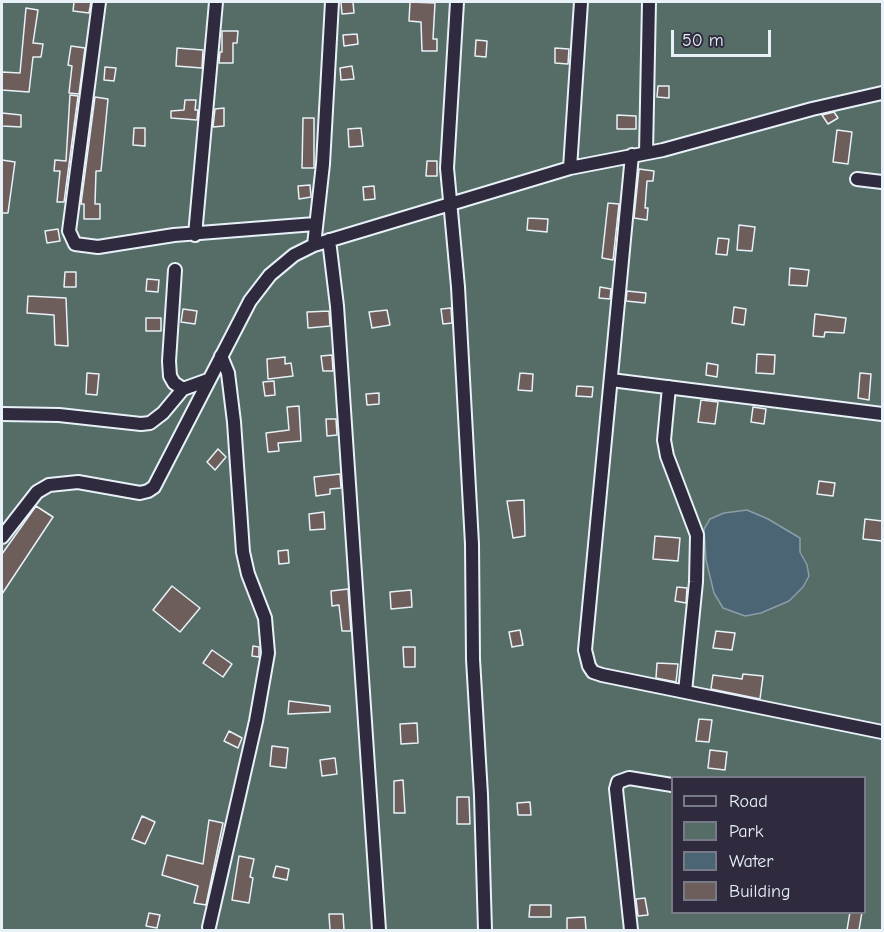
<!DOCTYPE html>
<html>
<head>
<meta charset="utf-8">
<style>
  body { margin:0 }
  #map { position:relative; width:884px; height:932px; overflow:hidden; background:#3b3443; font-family:"Comic Neue",sans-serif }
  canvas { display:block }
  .frame { position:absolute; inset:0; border:3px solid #e8f1f8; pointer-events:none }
  .legend { position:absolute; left:671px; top:776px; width:195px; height:138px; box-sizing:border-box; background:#2f2a3d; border:2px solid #797a88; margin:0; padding:8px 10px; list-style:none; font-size:18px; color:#e8f1f8 }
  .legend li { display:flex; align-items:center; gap:12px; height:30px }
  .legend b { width:30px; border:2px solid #797a88 }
  .scale { position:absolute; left:671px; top:30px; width:100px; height:27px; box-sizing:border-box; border:3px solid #e8f1f8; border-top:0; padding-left:8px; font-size:18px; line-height:21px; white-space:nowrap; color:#e8f1f8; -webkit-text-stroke:4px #2f2a3d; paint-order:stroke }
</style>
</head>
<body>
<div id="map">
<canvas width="884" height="932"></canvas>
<div class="frame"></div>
<ul class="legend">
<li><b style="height:8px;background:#2f2a3d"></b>Road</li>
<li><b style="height:16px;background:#566c67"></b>Park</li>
<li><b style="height:16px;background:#4c6575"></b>Water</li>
<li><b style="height:16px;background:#6d5e5b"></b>Building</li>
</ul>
<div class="scale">50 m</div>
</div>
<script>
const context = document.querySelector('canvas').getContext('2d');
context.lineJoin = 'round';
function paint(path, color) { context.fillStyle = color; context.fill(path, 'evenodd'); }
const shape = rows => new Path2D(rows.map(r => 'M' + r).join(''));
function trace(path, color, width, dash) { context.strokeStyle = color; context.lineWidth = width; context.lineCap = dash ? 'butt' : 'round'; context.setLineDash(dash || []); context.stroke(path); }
const green = shape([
  [2,2,882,2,882,930,2,930],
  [672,778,864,778,864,912,672,912]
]);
const water = shape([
  [747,510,768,519,800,538,800,552,807,565,809,576,803,587,789,601,761,613,745,616,723,608,714,593,706,560,704,529,710,519,724,513,747,510]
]);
const building = shape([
  [74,2,91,2,89,13,73,11,74,2],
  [341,2,353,2,354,13,342,14,341,2],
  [410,2,435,3,433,39,437,39,437,51,422,51,421,22,409,21,410,2],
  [26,8,38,10,33,43,43,44,41,57,33,57,29,92,2,90,2,72,20,73,26,8],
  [222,31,238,31,237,43,233,43,233,63,219,63,220,52,222,52,222,31],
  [357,34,358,44,344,46,343,35,357,34],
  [476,40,487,41,486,57,475,56,476,40],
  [71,46,85,48,79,94,69,93,72,66,68,65,71,46],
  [177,48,203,50,202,68,176,66,177,48],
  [555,48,569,49,568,64,555,63,555,48],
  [352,66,354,79,341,80,340,68,352,66],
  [105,67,116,68,114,81,104,80,105,67],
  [658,86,669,86,669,98,657,97,658,86],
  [70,95,78,96,64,202,57,202,60,171,54,171,55,160,66,161,70,95],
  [95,97,108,99,101,171,96,171,95,204,100,204,100,219,84,219,84,204,81,204,95,97],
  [185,100,196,100,195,110,198,110,197,120,171,118,171,111,184,110,185,100],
  [224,108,224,126,213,127,215,109,224,108],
  [834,112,838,118,828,124,822,115,834,112],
  [2,113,21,115,21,127,2,126,2,113],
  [617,115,636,116,636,129,617,129,617,115],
  [303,118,314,118,314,168,302,168,303,118],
  [134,128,145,128,145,146,133,145,134,128],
  [361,128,363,146,349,147,348,129,361,128],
  [837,130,852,132,848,164,833,162,837,130],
  [2,160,15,162,8,213,2,213,2,160],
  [427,161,437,161,437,176,426,176,427,161],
  [639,169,654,171,653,181,647,181,645,208,648,208,647,220,634,218,639,169],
  [310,185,311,197,299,199,298,186,310,185],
  [374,186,375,199,364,200,363,187,374,186],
  [608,203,619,204,613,260,602,258,608,203],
  [528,218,548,219,547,232,527,230,528,218],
  [739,225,755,227,752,251,737,250,739,225],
  [58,229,60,241,47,243,45,231,58,229],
  [718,238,729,239,727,255,716,254,718,238],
  [790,268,809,270,807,286,789,285,790,268],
  [65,272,76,272,76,287,64,287,65,272],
  [147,279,159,280,158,292,146,291,147,279],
  [600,287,611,289,610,299,599,298,600,287],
  [627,291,646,293,645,303,626,301,627,291],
  [28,296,66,298,68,346,55,345,54,315,27,313,28,296],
  [734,307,746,309,744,325,732,323,734,307],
  [451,308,452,323,443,324,441,309,451,308],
  [183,309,197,311,195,324,181,322,183,309],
  [387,310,390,325,372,328,369,312,387,310],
  [329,311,330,326,308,328,307,312,329,311],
  [815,314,846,318,844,333,825,332,824,337,813,336,815,314],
  [146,318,161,318,161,331,146,331,146,318],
  [757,354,775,355,774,374,756,373,757,354],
  [332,355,333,371,323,371,321,356,332,355],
  [285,357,285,364,291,363,293,376,268,379,267,359,285,357],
  [707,363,718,365,717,377,706,375,707,363],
  [87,373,99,374,97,395,86,394,87,373],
  [520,373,533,374,532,391,518,390,520,373],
  [860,373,871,374,869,400,858,398,860,373],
  [274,381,275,395,265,396,263,382,274,381],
  [577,386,593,387,592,397,576,396,577,386],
  [379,393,379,404,367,405,366,394,379,393],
  [701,400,718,402,715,424,698,422,701,400],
  [299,406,301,441,278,443,279,451,268,452,266,433,289,430,287,407,299,406],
  [753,407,766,409,764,424,751,422,753,407],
  [326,419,336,419,337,435,327,436,326,419],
  [218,449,226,457,215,470,207,462,218,449],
  [340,474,341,488,330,489,330,494,316,496,314,477,340,474],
  [819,481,835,483,833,496,817,494,819,481],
  [524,500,525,536,513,538,507,501,524,500],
  [36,506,53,517,2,594,2,554,36,506],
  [324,512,325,529,310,530,309,514,324,512],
  [865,519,882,521,882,541,863,539,865,519],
  [655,536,680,538,678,561,653,559,655,536],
  [288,550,289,563,279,564,278,551,288,550],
  [172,586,200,608,180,632,153,610,172,586],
  [677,587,687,588,686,603,675,601,677,587],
  [348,589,351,631,342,631,339,605,332,606,331,591,348,589],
  [411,590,412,607,391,609,390,592,411,590],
  [520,630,523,645,512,647,509,632,520,630],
  [716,631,735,633,732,650,713,648,716,631],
  [253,646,259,647,259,657,252,656,253,646],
  [403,647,415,647,415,667,404,667,403,647],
  [212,650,232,664,223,677,203,663,212,650],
  [657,663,678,664,676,682,656,678,657,663],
  [743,674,763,676,760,699,711,689,713,675,742,679,743,674],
  [289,701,330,706,330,712,288,714,289,701],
  [699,719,712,720,709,742,696,741,699,719],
  [417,723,418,743,401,744,400,724,417,723],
  [229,731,242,738,238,748,224,741,229,731],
  [272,746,288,748,286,768,270,766,272,746],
  [710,750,727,752,725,770,708,768,710,750],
  [335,758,337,774,322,776,320,760,335,758],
  [403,780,405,813,394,813,394,781,403,780],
  [457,797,469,797,470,824,457,824,457,797],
  [530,802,531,815,518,815,517,803,530,802],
  [142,816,155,822,145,844,132,839,142,816],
  [209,820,223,823,206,905,194,903,198,886,162,875,167,855,203,864,209,820],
  [239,856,254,859,250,877,253,878,249,903,232,900,239,856],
  [276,866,289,869,287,880,273,877,276,866],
  [645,898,648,915,638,916,636,899,645,898],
  [530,905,551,905,551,917,529,917,530,905],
  [850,912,862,912,859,930,847,930,850,912],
  [149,913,160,915,157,928,146,926,149,913],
  [329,914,343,914,344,930,330,930,329,914],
  [585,917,586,930,567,930,567,918,585,917]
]);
const street = shape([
  [99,2,69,231,75,244,98,247,174,235,315,224],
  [457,2,447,168,458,287,472,544,473,659,481,795,485,930],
  [646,153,649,2],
  [632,155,585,650,589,666,593,672,602,675,882,732],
  [570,168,581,2],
  [857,179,882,182],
  [195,235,216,2],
  [329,240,337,306,379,930],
  [314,245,323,164,332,2],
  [175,270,169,361,170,376,174,383,183,389],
  [611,380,882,414],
  [669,387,664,440,667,456,697,535,696,582,685,692],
  [2,414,59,415,141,424,150,423,163,413,183,389,208,380],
  [2,537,37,492,49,485,78,482,140,493,148,491,154,487,250,301,270,275,294,255,314,245,570,168,663,150,812,109,882,93],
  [209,927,256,721,268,653,265,618,248,574,243,552,234,422,228,373,221,356],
  [631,930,616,789,618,782,629,778,672,785]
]);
paint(green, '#566c67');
paint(water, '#4c6575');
trace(water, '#8a9da9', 1.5);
paint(building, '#6d5e5b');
trace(building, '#e8f1f8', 1.5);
trace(street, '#e8f1f8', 16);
trace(street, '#2f2a3d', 12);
</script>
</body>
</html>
